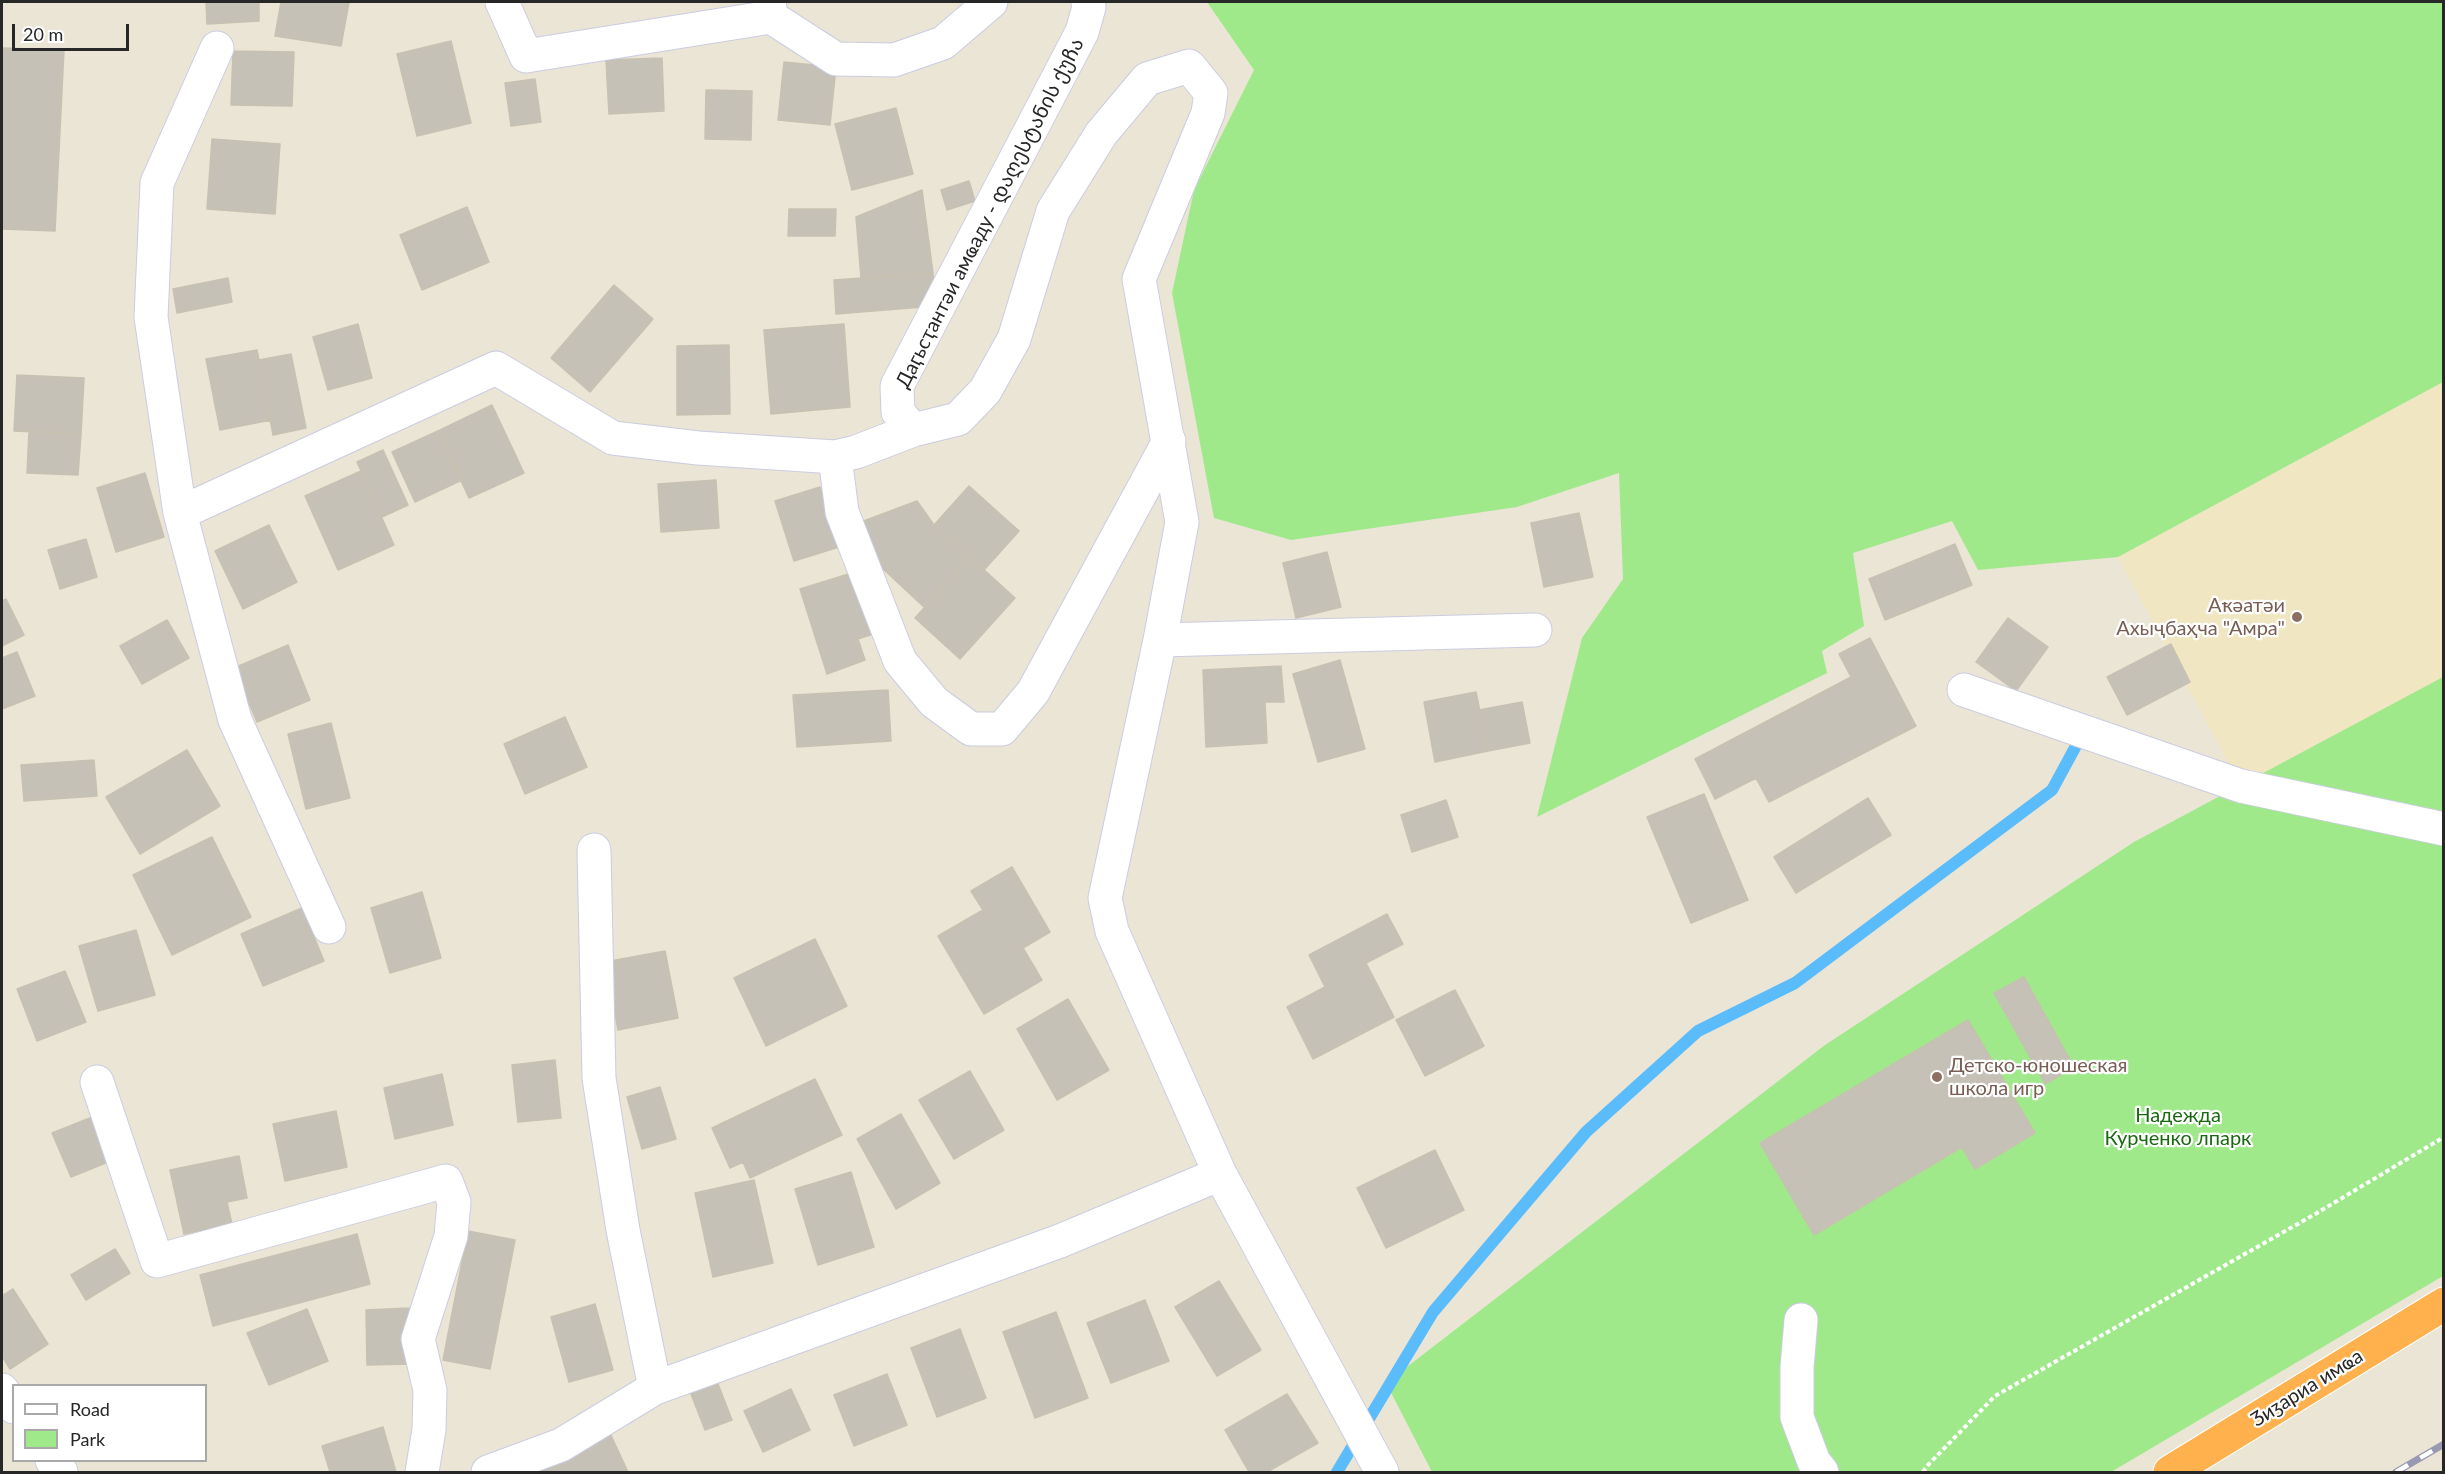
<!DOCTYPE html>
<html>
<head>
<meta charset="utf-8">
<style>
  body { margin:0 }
  #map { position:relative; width:2445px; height:1474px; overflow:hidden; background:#ebe5d6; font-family:Lato,sans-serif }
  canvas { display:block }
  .frame { position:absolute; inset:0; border:3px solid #272727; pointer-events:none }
  .legend { position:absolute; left:12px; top:1384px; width:195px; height:78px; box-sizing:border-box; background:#fff; border:2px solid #a9a9a9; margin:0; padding:8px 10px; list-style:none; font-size:18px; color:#272727 }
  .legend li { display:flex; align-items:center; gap:12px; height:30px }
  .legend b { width:30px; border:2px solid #a9a9a9 }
  .scale { position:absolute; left:12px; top:24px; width:117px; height:27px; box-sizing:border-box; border:3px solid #272727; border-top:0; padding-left:8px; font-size:18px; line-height:21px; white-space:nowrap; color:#272727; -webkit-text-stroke:4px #fff; paint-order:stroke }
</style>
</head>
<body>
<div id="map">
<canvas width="2445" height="1474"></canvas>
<div class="frame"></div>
<ul class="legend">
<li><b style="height:8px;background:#fff"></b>Road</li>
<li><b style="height:16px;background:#9fe98b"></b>Park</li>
</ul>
<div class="scale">20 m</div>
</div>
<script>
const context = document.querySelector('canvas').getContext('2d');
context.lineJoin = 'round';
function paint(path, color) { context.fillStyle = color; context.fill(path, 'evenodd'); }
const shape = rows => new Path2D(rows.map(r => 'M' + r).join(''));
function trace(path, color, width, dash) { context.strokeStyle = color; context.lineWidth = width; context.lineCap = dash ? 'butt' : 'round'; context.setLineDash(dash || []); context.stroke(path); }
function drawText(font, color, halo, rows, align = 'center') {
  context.font = font + ' Lato,"Noto Sans Georgian",sans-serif'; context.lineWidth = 4.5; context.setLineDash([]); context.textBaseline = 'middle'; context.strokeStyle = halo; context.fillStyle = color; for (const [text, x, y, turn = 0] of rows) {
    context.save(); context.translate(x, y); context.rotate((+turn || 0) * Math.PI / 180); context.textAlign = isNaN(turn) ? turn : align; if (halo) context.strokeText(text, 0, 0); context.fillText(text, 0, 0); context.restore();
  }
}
const education = shape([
  [2443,382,2443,678,2241,786,2118,557]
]);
const green = shape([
  [1207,2,2443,2,2443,382,2118,557,1978,570,1952,521,1853,553,1864,626,1822,651,1827,673,1537,817,1582,638,1623,579,1619,473,1517,507,1291,540,1214,518,1172,293,1194,190,1254,70],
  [2443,677,2443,1276,2111,1472,1432,1472,1386,1383,1825,1045,2134,842]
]);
const stream = shape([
  [1337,1472,1433,1312,1586,1132,1698,1031,1795,983,2052,790,2083,733]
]);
const building = shape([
  [206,2,259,2,259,21,207,24,206,2],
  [281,2,349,2,341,46,275,36,281,2],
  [451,41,471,123,417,136,397,54,451,41],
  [2,48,64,50,55,231,2,229,2,48],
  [233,51,294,52,292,106,231,105,233,51],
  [662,58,664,111,609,114,606,60,662,58],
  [784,62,836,67,830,125,778,120,784,62],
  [535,79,541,122,511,126,505,83,535,79],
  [706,90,752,91,751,140,705,139,706,90],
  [896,108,913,174,852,190,835,124,896,108],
  [212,139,280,144,275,214,207,209,212,139],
  [969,181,975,201,947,210,941,190,969,181],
  [922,190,933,273,861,278,856,217,922,190],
  [467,207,489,262,422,290,400,235,467,207],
  [789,209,836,209,835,236,788,236,789,209],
  [933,273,935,306,836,314,834,280,933,273],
  [228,278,232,302,177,313,173,289,228,278],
  [614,285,653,319,590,392,551,358,614,285],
  [358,324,372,378,328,390,313,337,358,324],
  [844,324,850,407,771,414,764,330,844,324],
  [729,345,730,414,677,415,677,346,729,345],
  [257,350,271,420,220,430,206,359,257,350],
  [291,354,306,428,273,435,259,360,291,354],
  [17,375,84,378,81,434,14,431,17,375],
  [492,405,524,473,469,498,438,431,492,405],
  [29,431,81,434,78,475,27,473,29,431],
  [438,431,462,480,415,502,392,452,438,431],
  [383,450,408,505,382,517,357,462,383,450],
  [361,471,394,545,338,570,305,496,361,471],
  [145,473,164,537,116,552,97,488,145,473],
  [716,480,719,528,661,532,658,484,716,480],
  [969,486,1019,531,984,570,934,525,969,486],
  [820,487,839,547,794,561,775,501,820,487],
  [917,501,934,525,970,557,924,607,867,554,853,525,917,501],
  [1579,513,1593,577,1544,587,1531,523,1579,513],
  [269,525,297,582,243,609,215,551,269,525],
  [86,539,97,577,60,589,48,550,86,539],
  [1955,544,1972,585,1885,620,1869,579,1955,544],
  [1327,552,1341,607,1296,618,1283,563,1327,552],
  [970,557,1015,598,960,659,915,618,970,557],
  [855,572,876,633,858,639,865,660,827,674,800,589,855,572],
  [6,599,24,635,2,646,2,601,6,599],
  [2008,618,2048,647,2016,691,1976,662,2008,618],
  [167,620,189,658,142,684,120,646,167,620],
  [1870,638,1916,726,1769,802,1756,778,1715,799,1695,759,1851,677,1839,654,1870,638],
  [2171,644,2190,682,2127,715,2107,677,2171,644],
  [288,645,310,700,257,722,234,668,288,645],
  [17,652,35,696,2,709,2,658,17,652],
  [1340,660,1365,749,1318,762,1293,674,1340,660],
  [1281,666,1284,702,1265,702,1267,743,1206,747,1203,670,1281,666],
  [888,690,891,741,797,747,793,695,888,690],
  [1476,692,1488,751,1435,762,1424,702,1476,692],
  [1522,702,1530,743,1488,751,1479,710,1522,702],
  [565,717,587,767,525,794,504,744,565,717],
  [331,723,350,798,306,809,288,734,331,723],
  [187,750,220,806,140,854,106,797,187,750],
  [94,760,97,796,24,801,21,765,94,760],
  [1704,794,1748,900,1691,923,1647,817,1704,794],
  [1868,798,1891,835,1796,893,1774,857,1868,798],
  [1446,800,1458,837,1412,852,1401,815,1446,800],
  [212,837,251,917,172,955,133,875,212,837],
  [1012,867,1050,932,1023,948,1042,980,984,1014,938,936,983,910,971,891,1012,867],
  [422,892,441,958,390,973,371,908,422,892],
  [302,908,324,961,263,986,241,934,302,908],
  [1387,914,1403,944,1366,963,1394,1017,1313,1059,1287,1007,1325,987,1309,955,1387,914],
  [136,930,155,995,98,1011,79,946,136,930],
  [815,939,847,1006,766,1046,734,978,815,939],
  [665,951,678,1018,618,1030,605,962,665,951],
  [65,971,86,1022,37,1041,17,989,65,971],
  [2024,977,2074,1067,2045,1084,1994,993,2024,977],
  [1455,990,1484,1046,1425,1076,1396,1020,1455,990],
  [1068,999,1109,1070,1057,1100,1017,1029,1068,999],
  [1968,1020,2035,1133,1975,1169,1962,1147,1814,1235,1760,1143,1968,1020],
  [555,1060,561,1118,518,1122,512,1065,555,1060],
  [970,1071,1004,1130,954,1159,919,1100,970,1071],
  [442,1074,453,1125,395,1139,384,1088,442,1074],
  [815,1079,842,1135,750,1178,743,1162,730,1168,712,1128,815,1079],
  [660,1087,676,1139,642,1149,627,1097,660,1087],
  [336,1111,347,1167,285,1181,273,1124,336,1111],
  [100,1114,118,1158,71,1177,52,1133,100,1114],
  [901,1114,940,1183,896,1209,857,1139,901,1114],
  [1435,1150,1464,1210,1386,1248,1357,1188,1435,1150],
  [239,1156,247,1198,227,1202,232,1224,184,1234,170,1170,239,1156],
  [851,1172,874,1247,818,1265,795,1189,851,1172],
  [754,1180,773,1263,713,1277,695,1193,754,1180],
  [468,1231,515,1240,490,1369,443,1360,468,1231],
  [357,1234,370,1284,213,1326,200,1275,357,1234],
  [115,1249,130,1273,86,1300,71,1275,115,1249],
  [1219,1281,1261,1350,1217,1376,1175,1307,1219,1281],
  [13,1289,48,1344,10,1369,2,1356,2,1296,13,1289],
  [1145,1300,1169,1361,1111,1383,1087,1323,1145,1300],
  [595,1304,613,1370,569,1382,551,1317,595,1304],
  [409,1308,412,1364,367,1365,366,1310,409,1308],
  [307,1309,328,1361,269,1385,247,1333,307,1309],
  [1056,1312,1088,1398,1035,1418,1003,1332,1056,1312],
  [960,1329,986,1398,937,1417,911,1348,960,1329],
  [887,1374,907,1425,854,1446,834,1395,887,1374],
  [718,1384,732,1420,705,1430,691,1394,718,1384],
  [791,1389,810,1430,763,1452,744,1411,791,1389],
  [1287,1394,1318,1443,1267,1472,1249,1472,1225,1430,1287,1394],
  [383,1427,396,1472,330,1472,322,1446,383,1427],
  [609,1431,628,1472,524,1472,609,1431]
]);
const path = shape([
  [1923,1472,1928,1465,1995,1396,2317,1213,2444,1137]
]);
const minor = shape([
  [502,2,526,56,771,17],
  [769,2,771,17,836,59,894,60,943,43,991,2],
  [1088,2,1089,7,1082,32,897,386,898,412,913,430,958,419,985,391,1014,339,1053,211,1101,134,1147,79,1189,66,1211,93,1208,113,1139,279,1182,522,1160,640,1105,898,1112,931,1220,1174,1382,1472],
  [217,48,157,183,151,317,180,513,235,720,329,927],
  [835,457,842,512,900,661,934,702,971,729,1002,729,1033,692,1169,441],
  [180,513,496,368,613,438,698,448,835,457,856,452,913,430],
  [1160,640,1535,630],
  [1964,690,2241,786,2444,829],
  [594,850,599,1078,623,1230,655,1388],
  [97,1082,157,1261,446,1181,454,1202,451,1236,418,1339,430,1390,429,1430,422,1472],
  [1801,1320,1797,1367,1797,1417,1814,1462,1822,1472],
  [2,1390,14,1407],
  [52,1460,61,1472],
  [488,1472,561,1445,655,1388,1060,1241,1220,1174]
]);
const highway = shape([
  [2170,1472,2444,1304]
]);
const rail = shape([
  [2396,1472,2444,1444]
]);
const markers = [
  [2297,617,6,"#8d6e63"],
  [1937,1077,6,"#8d6e63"]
];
const streetNames = [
  ["Даӷьсҭантәи амҩаду - დაღესტანის ქუჩა",990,213,-63],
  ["Ӡиӡариа имҩа",2307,1388,-32]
];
const educationNames = [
  ["Аҟәатәи",2285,606],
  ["Ахыҷбаҳча \"Амра\"",2285,629],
  ["Детско-юношеская",1949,1066,"left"],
  ["школа игр",1949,1089,"left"]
];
const parkNames = [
  ["Надежда",2178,1116],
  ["Курченко лпарк",2178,1139]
];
paint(education, '#f0e7c2');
paint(green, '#9fe98b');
trace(stream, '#5bbcfb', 12);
paint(building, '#c6c1b6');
trace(building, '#c6c1b0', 1.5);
trace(minor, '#cbcce2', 35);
trace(highway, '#fff', 35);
trace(path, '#fff', 4, [4.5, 3]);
trace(minor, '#fff', 33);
trace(highway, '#ffb14d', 33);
trace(rail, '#9999b4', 7);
trace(rail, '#fff', 4.5, [14]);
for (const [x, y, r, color] of markers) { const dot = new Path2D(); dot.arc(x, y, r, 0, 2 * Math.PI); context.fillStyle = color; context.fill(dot); trace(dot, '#fff', 2); }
drawText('20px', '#272727', '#fff', streetNames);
drawText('20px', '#785e54', '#fff', educationNames, 'right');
drawText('20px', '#196911', '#fff', parkNames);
</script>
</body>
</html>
